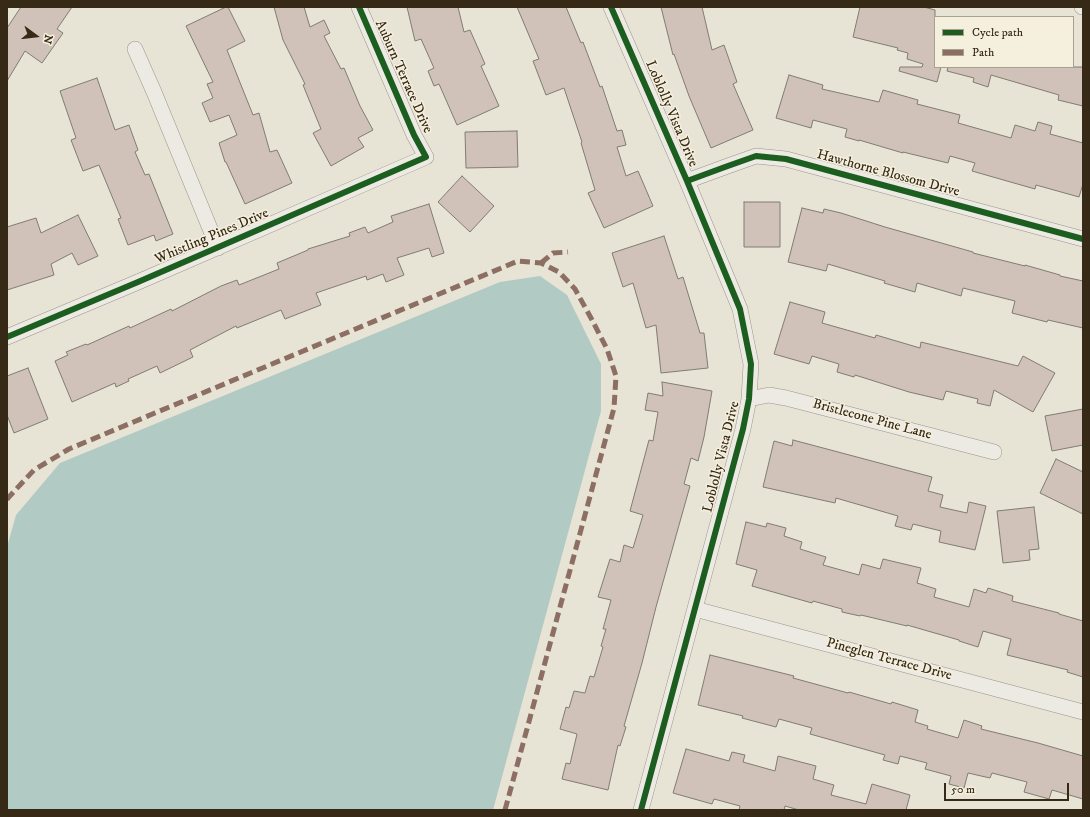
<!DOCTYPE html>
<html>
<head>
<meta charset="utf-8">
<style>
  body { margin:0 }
  #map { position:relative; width:1090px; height:817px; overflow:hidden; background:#e7e3d5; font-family:"IM FELL DW Pica",serif }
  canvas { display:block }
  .frame { position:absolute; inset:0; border:8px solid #362916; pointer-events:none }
  .legend { position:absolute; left:934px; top:16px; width:140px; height:52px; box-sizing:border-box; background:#f5efde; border:1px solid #a9a08e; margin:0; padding:5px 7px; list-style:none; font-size:12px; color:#362916 }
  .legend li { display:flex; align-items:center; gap:8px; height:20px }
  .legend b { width:20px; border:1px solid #a9a08e }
  .north { position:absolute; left:16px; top:16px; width:40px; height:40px; -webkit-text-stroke:3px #f5efde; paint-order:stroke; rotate:105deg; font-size:11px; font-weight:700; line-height:16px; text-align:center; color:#362916 }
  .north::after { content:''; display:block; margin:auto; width:14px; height:18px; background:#362916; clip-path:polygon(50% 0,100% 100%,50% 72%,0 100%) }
  .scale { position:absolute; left:944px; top:783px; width:125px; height:18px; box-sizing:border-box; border:2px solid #362916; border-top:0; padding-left:5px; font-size:12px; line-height:14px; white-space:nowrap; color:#362916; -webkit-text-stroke:3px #f5efde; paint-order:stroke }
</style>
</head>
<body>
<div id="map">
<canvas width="1090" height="817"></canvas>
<div class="frame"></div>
<ul class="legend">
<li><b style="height:5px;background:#1b5e20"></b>Cycle path</li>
<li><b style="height:5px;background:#8d6e63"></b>Path</li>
</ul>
<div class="north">N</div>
<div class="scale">50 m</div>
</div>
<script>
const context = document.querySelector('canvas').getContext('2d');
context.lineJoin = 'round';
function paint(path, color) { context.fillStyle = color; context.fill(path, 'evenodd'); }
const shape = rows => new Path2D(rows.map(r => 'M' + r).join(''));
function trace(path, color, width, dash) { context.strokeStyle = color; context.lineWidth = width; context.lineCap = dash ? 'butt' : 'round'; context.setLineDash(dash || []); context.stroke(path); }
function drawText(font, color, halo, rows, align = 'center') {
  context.font = font + ' "IM FELL DW Pica",serif'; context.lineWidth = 3; context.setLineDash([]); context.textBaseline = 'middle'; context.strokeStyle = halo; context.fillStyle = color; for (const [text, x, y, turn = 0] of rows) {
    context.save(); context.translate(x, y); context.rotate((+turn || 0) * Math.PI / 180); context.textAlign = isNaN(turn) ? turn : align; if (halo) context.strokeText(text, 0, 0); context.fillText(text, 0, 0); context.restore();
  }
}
const water = shape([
  [540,276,567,295,601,364,601,411,493,810,7,810,7,547,16,515,60,463,500,282]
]);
const building = shape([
  [21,7,72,7,57,29,63,33,42,63,25,51,7,81,7,28,21,7],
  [226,7,228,7,245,41,227,50,253,115,259,113,270,152,277,150,292,183,245,204,226,162,225,162,219,143,237,135,229,115,210,122,202,103,213,98,207,84,213,82,186,26,226,7],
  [274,7,304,7,310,27,324,20,330,33,324,36,341,69,344,68,360,106,373,130,358,138,364,147,331,166,313,133,321,129,303,85,305,84,283,40,274,7],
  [407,7,458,7,464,32,470,30,485,64,481,66,499,106,457,125,439,84,434,86,428,71,434,68,421,39,415,41,407,7],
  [517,7,566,7,581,43,583,42,600,87,602,86,617,131,622,130,626,145,617,147,626,176,638,171,653,206,604,228,588,193,595,190,581,143,582,142,564,88,546,95,533,61,539,59,517,7],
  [661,7,702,7,712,50,724,45,737,82,733,84,753,130,711,148,689,96,674,54,673,55,661,7],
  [860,7,924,7,935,10,935,67,941,67,937,82,899,71,900,67,922,67,923,64,907,59,908,53,897,50,898,48,853,37,860,7],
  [948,67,1083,67,1083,106,1058,100,1059,95,991,75,988,87,973,82,974,78,947,71,948,67],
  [789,75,823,85,822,89,879,102,883,90,918,100,917,104,960,115,958,123,1011,138,1015,125,1035,131,1038,122,1052,126,1050,134,1083,143,1083,184,1079,197,1036,185,1035,189,972,171,975,163,950,156,948,163,903,152,903,153,859,140,859,141,845,137,847,129,813,120,811,128,776,118,789,75],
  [97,78,115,130,129,125,138,150,135,152,145,175,149,174,173,234,156,241,154,235,128,245,118,219,121,218,99,165,83,171,71,140,76,138,60,91,97,78],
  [517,131,518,167,466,168,465,132,517,131],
  [462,176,494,206,470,232,438,202,462,176],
  [744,202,780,202,780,247,744,247,744,202],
  [429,204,444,253,432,257,429,248,397,258,404,275,386,282,383,274,367,280,366,276,316,293,321,305,285,319,281,310,237,328,236,326,190,350,193,357,160,373,157,366,128,379,129,381,116,387,115,383,72,402,55,361,68,355,66,352,86,344,87,345,129,326,130,328,171,309,172,311,221,286,237,280,239,285,279,269,277,263,308,250,308,249,350,236,349,233,365,227,368,233,393,222,391,216,429,204],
  [802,208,823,213,824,209,841,213,885,227,973,252,973,253,1025,266,1025,265,1060,275,1060,276,1083,281,1083,328,1048,320,1047,322,1012,313,1015,301,963,288,961,296,917,283,915,292,884,283,885,281,828,264,826,271,788,262,802,208],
  [78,215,98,256,78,265,72,253,51,264,54,275,7,290,7,227,36,218,41,233,78,215],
  [664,236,678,279,683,277,700,333,704,333,708,368,661,373,656,325,646,328,633,283,623,287,612,253,664,236],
  [790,302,825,312,822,323,875,338,876,335,920,348,921,342,1018,366,1023,356,1055,373,1033,412,994,390,990,406,977,403,978,399,946,391,943,400,909,392,855,375,854,377,837,372,839,364,812,356,809,364,774,354,790,302],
  [28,368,48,419,14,433,7,415,7,376,28,368],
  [662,382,712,391,704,437,698,461,691,458,684,484,690,486,656,607,642,663,624,726,626,727,620,746,618,745,608,790,562,779,566,763,570,764,577,734,560,729,566,707,569,708,574,691,585,693,590,676,594,677,603,647,601,646,606,629,603,629,611,600,598,597,610,559,620,562,624,545,633,548,643,515,630,511,649,440,653,441,658,412,645,410,648,393,663,396,662,382],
  [1083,409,1083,445,1052,451,1045,416,1083,409],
  [793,440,932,477,928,491,943,495,940,507,967,513,969,502,986,506,975,550,939,542,941,531,913,524,911,530,895,526,898,516,836,498,835,503,763,487,774,441,792,446,793,440],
  [1056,459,1083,472,1083,514,1040,493,1056,459],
  [1034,507,1039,549,1029,550,1030,560,1003,563,997,511,1034,507],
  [746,522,766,527,767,523,786,528,784,536,802,542,800,549,826,557,823,565,859,575,862,564,880,569,883,559,921,568,917,583,936,589,934,597,969,607,974,589,986,593,988,588,1013,596,1012,601,1059,613,1059,614,1083,621,1083,677,1067,672,1068,670,1007,655,1011,639,983,631,978,647,959,641,959,640,907,625,907,626,861,615,860,616,842,612,842,609,813,601,812,603,752,586,757,570,736,564,746,522],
  [710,655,794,676,793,678,848,693,849,692,891,704,892,702,918,710,915,722,928,726,927,729,958,738,964,720,982,726,981,729,1038,743,1083,756,1083,799,1052,790,1049,799,1024,792,1027,782,992,773,990,778,968,773,964,788,949,784,951,776,925,769,927,763,900,756,898,764,883,760,885,755,810,734,812,728,779,719,776,727,742,718,743,716,698,705,710,655],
  [686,749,729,761,732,752,745,755,743,762,775,771,778,756,816,766,813,779,834,785,831,795,866,804,872,784,910,795,906,810,799,810,785,806,784,810,739,810,740,806,714,799,712,804,673,793,686,749]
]);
const street = shape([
  [611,7,687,181,740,309,751,364,749,399,743,429,641,810],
  [1082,7,1083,7],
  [135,49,154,92,218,248],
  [687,181,725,167,756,156,786,159,1083,239],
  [7,337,138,282,426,157,414,135,359,7],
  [749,399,769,395,786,398,994,452],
  [695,609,1083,712]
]);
const quiet = shape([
  [541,263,553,253,568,252],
  [7,500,8,498,34,470,69,449,518,261,541,263,559,272,575,289,591,318,607,349,616,376,614,408,505,810]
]);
const cycleway = shape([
  [611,7,687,181,740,309,751,364,749,399,743,429,641,810],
  [687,181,725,167,756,156,786,159,1083,239],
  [7,337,138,282,426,157,414,135,359,7]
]);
const streetNames = [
  ["Auburn Terrace Drive",403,77,66],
  ["Loblolly Vista Drive",671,114,67],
  ["Hawthorne Blossom Drive",888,174,15],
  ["Whistling Pines Drive",212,237,-23],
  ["Bristlecone Pine Lane",872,420,15],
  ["Loblolly Vista Drive",722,457,-76],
  ["Pineglen Terrace Drive",889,660,15]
];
paint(water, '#b2cac4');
paint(building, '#d0c1b9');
trace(building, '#807c71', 1);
trace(street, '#99958b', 16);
trace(street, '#edeae3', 15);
trace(quiet, '#8d6e63', 5, [10, 5]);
trace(cycleway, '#1b5e20', 6);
drawText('14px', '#362916', '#f5efde', streetNames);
</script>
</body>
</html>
